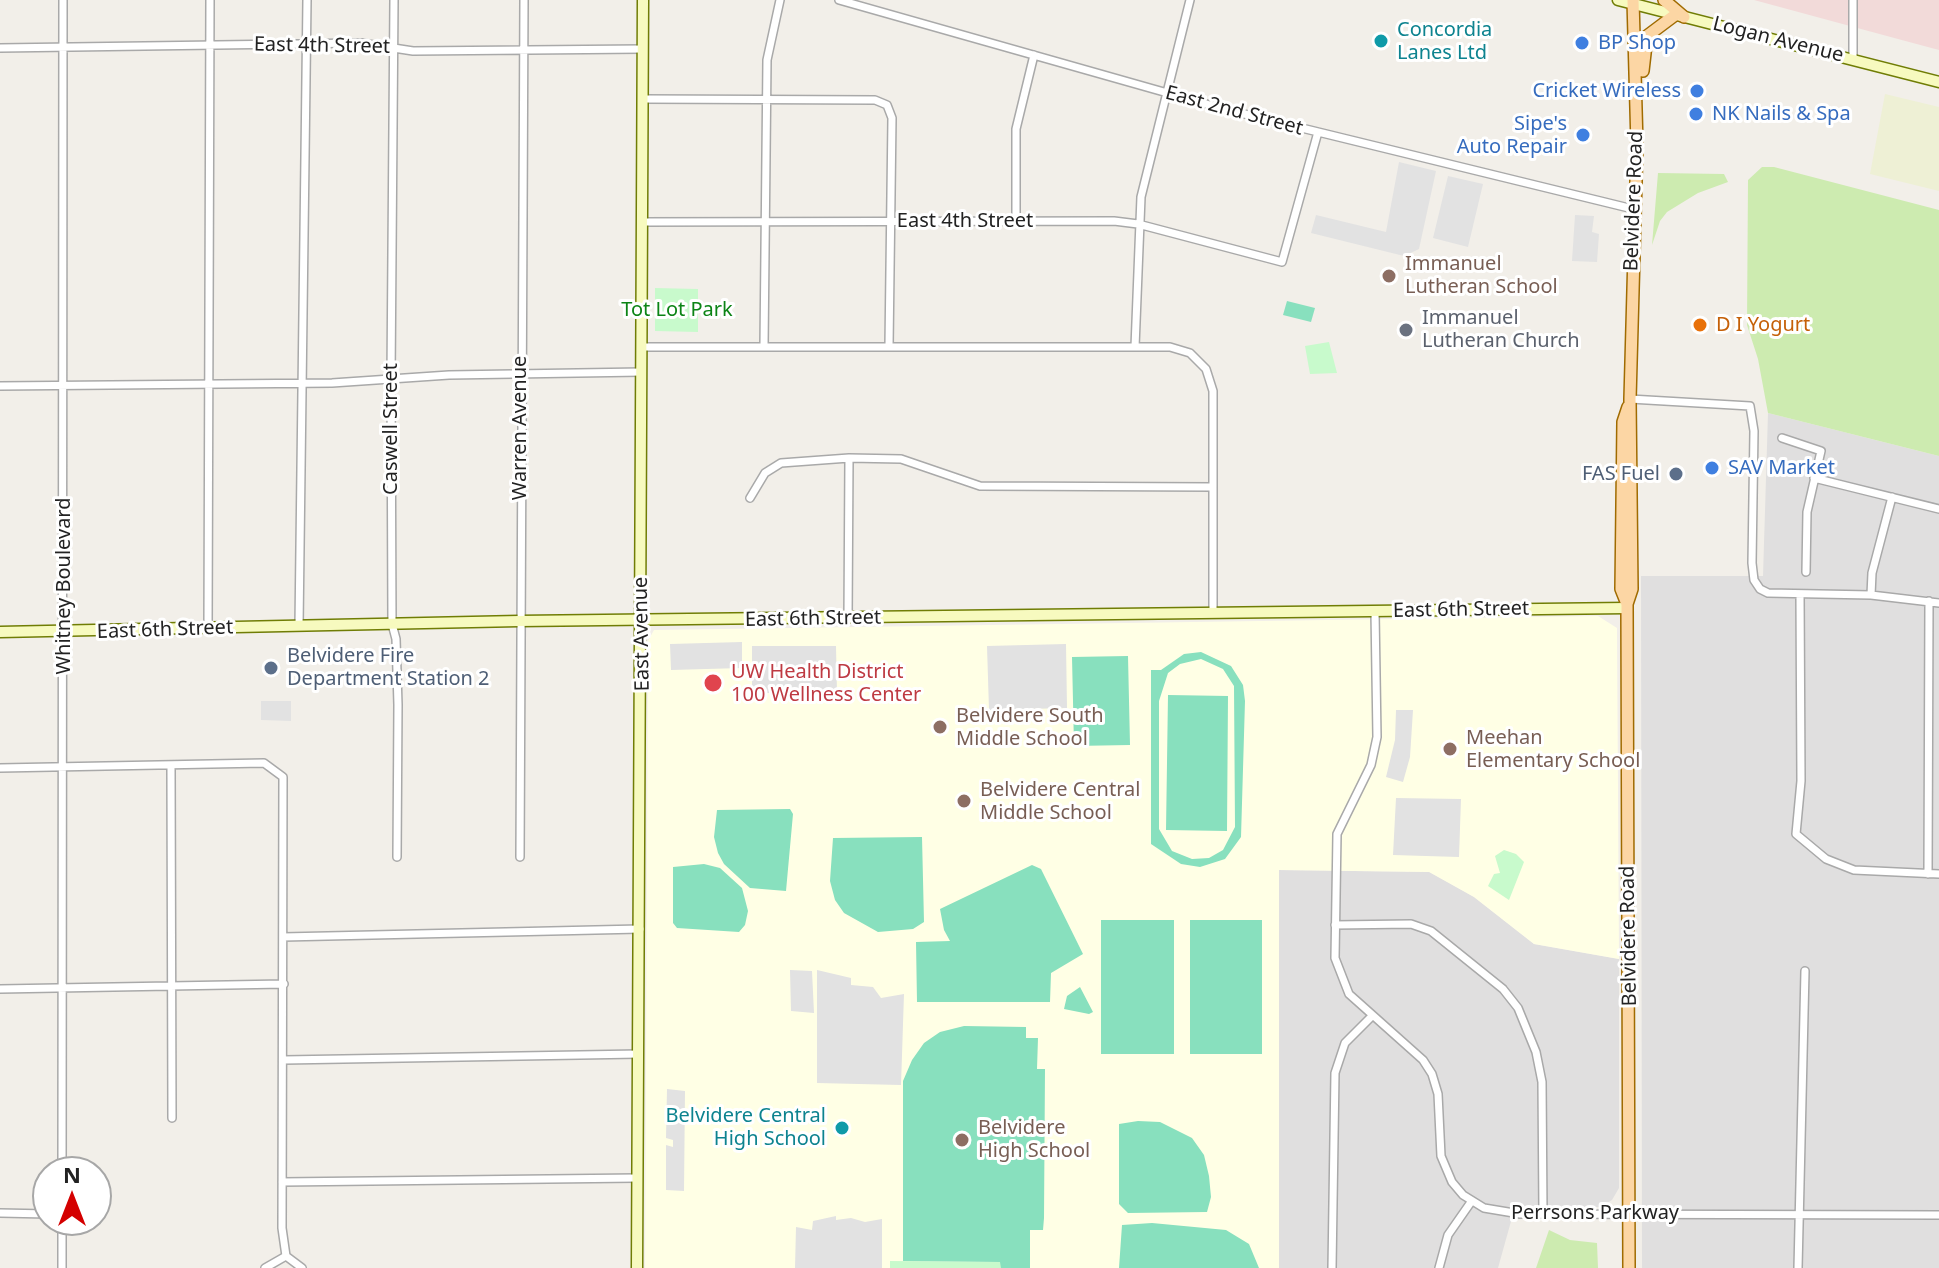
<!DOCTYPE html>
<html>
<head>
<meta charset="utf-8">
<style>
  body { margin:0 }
  #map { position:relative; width:1939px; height:1268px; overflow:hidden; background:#f2efe9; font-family:"Noto Sans",sans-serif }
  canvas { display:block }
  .north { position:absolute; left:32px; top:1156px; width:80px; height:80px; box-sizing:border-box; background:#fff; border:2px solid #a7a7a7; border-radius:50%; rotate:0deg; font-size:22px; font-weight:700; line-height:32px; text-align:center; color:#222 }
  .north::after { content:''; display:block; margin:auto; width:28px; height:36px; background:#d40000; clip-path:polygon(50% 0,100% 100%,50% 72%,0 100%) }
</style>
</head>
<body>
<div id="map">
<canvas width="1939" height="1268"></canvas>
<div class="north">N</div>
</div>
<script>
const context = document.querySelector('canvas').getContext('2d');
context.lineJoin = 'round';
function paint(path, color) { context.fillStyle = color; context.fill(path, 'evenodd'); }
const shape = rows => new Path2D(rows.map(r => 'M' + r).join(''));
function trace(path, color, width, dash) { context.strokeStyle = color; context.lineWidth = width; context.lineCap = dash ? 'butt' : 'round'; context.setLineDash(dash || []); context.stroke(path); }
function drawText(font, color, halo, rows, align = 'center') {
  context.font = font + ' "Noto Sans",sans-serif'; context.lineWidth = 6; context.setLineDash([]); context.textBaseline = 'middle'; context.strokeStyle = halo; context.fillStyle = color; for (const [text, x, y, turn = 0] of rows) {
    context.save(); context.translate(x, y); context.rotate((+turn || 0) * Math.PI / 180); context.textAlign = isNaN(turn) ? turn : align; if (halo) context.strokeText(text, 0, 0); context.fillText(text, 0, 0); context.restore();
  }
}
const residential = shape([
  [1768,413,1939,456,1939,1268,1642,1268,1641,576,1763,576],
  [1279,870,1430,872,1474,897,1534,944,1619,959,1619,1188,1612,1200,1600,1207,1515,1207,1498,1268,1279,1268]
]);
const commercial = shape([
  [1754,0,1939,0,1939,50,1898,39]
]);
const education = shape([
  [1598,616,1617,628,1619,959,1534,944,1474,897,1429,872,1279,870,1279,1268,645,1268,648,641,654,630]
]);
const farmland = shape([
  [1885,94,1939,107,1939,191,1870,174]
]);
const grass = shape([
  [1762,167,1774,167,1939,210,1939,456,1768,413,1758,359,1747,325,1748,180],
  [1658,173,1724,174,1728,182,1698,193,1667,212,1660,221,1652,245],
  [1549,1230,1570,1240,1597,1243,1598,1268,1536,1268]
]);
const park = shape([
  [655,288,698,289,698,332,655,331],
  [1329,342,1337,373,1310,374,1305,346],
  [1504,850,1516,854,1524,862,1509,900,1488,886,1494,874,1500,873,1495,856],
  [890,1261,1001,1262,1001,1268,890,1268]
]);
const pitch = shape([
  [1287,301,1315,308,1311,322,1283,315],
  [1201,652,1231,666,1243,685,1245,701,1241,837,1225,859,1200,867,1181,864,1151,844,1151,670,1161,670,1184,654],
  [1201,659,1223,669,1234,686,1235,827,1223,850,1209,858,1192,859,1172,851,1159,829,1159,701,1168,673,1180,664],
  [1128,656,1130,745,1074,746,1072,657],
  [1168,695,1228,696,1227,831,1166,830],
  [790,809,793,814,786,891,750,888,724,864,718,853,714,837,717,810],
  [922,837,924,922,913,929,878,932,844,913,835,900,830,881,833,838],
  [704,864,720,868,742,888,748,911,745,925,739,932,677,928,673,923,673,867],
  [1032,865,1041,869,1083,954,1051,973,1050,1002,917,1002,916,942,950,941,944,930,940,909],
  [1101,920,1174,920,1174,1054,1101,1054],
  [1190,920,1262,920,1262,1054,1190,1054],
  [1080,987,1093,1012,1089,1014,1064,1009,1067,996],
  [964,1026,1026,1027,1026,1038,1038,1038,1037,1069,1045,1069,1044,1218,1043,1230,1030,1230,1030,1268,1001,1268,1000,1262,903,1261,903,1081,912,1060,924,1043,940,1032],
  [1138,1121,1160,1122,1192,1138,1204,1155,1209,1176,1211,1197,1207,1212,1128,1213,1119,1204,1119,1124],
  [1152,1223,1226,1230,1249,1244,1259,1268,1119,1268,1122,1225]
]);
const parking = shape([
  [1399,162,1436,171,1419,249,1404,256,1311,233,1316,215,1386,232],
  [1448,176,1483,184,1468,247,1433,238],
  [1575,215,1594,216,1592,232,1599,234,1597,262,1572,261],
  [742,642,742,668,671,670,670,644],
  [1066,644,1067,708,989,710,987,646],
  [752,646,836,646,837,693,752,693],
  [261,701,291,701,291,721,261,720],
  [1396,710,1413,710,1410,757,1403,782,1386,777,1395,740],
  [1396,798,1461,799,1459,857,1393,855],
  [790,970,812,971,814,1013,791,1011],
  [817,970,851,978,851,985,873,987,881,998,904,994,901,1085,817,1083],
  [667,1089,685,1091,684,1191,666,1190,666,1145,673,1147,673,1140,666,1138],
  [836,1216,836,1220,851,1218,865,1222,882,1219,882,1268,795,1268,796,1227,812,1230,813,1221]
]);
const street = shape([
  [394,0,391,378,392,624,396,639,398,705,397,857],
  [839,0,1224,109,1633,209],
  [1853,0,1853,58],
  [0,48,361,43,413,51,643,49],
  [644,99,875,100,887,105,892,118,889,346],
  [1016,221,1016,129,1034,55],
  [642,222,1114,221,1138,224,1282,262,1318,132],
  [764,346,767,60,780,0],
  [642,347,1170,347,1190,353,1206,369,1213,391,1213,613],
  [1135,347,1141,197,1190,0],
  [0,386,332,383,449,375,642,372],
  [1630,399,1750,406,1754,431,1752,563,1754,580,1760,589,1768,593,1871,595,1939,603],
  [1782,438,1821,451,1807,512,1806,572],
  [1814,478,1939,509],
  [750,498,765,473,781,463,849,458,901,459,980,486,1213,487],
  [1800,594,1801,781,1796,834,1826,859,1854,870,1939,874],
  [1871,595,1872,573,1892,497],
  [1375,612,1377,737,1371,765,1337,834,1335,958,1349,994,1423,1060,1432,1074,1438,1094,1441,1156,1452,1182,1463,1195,1484,1208,1520,1214,1939,1215],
  [848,619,849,458],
  [299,626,307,0],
  [208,628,210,0],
  [171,767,172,1118],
  [0,768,264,763,283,777,282,1228,286,1256],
  [520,857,524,0],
  [1928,874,1929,601],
  [1335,925,1411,924,1431,931,1503,989,1518,1008,1536,1052,1542,1082,1543,1214],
  [283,937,640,929],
  [0,989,284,984],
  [284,1060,639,1054],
  [62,1172,63,0],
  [282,1182,637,1178],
  [0,1213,48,1214],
  [286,1256,302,1268],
  [62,1268,62,1220],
  [265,1268,286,1256],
  [1332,1268,1335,1073,1345,1043,1371,1017],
  [1439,1268,1448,1235,1471,1202],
  [1798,1268,1805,971]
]);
const secondary = shape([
  [1618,0,1939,82],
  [0,632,519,621,1627,608],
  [637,1268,643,0]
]);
const primary = shape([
  [1664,0,1684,17],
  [1643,71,1647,36,1675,15],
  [1627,604,1621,589,1623,422,1628,407],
  [1629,1268,1627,604,1632,589,1630,399,1637,145,1633,0]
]);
const markers = [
  [1381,41,8,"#0f9aa8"],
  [1582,43,8,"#3f7fe0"],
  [1697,91,8,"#3f7fe0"],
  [1696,114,8,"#3f7fe0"],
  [1583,135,8,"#3f7fe0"],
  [1389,276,8,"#8d6e63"],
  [1700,325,8,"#e8710a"],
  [1406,330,8,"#6b7280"],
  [1712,468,8,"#3f7fe0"],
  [1676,474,8,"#5c6f8a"],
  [271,668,8,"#5c6f8a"],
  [713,683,10,"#e0444e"],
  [940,727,8,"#8d6e63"],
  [1450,749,8,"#8d6e63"],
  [964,801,8,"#8d6e63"],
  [842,1128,8,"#0f9aa8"],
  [962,1140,8,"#8d6e63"]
];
const cultureNames = [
  ["Concordia",1397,30],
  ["Lanes Ltd",1397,53],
  ["Belvidere Central",826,1116,"right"],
  ["High School",826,1139,"right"]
];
const streetNames = [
  ["Logan Avenue",1778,40,14],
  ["East 4th Street",322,46,1],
  ["East 2nd Street",1234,111,15],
  ["Belvidere Road",1634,201,-88],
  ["East 4th Street",965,221],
  ["Warren Avenue",520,428,-90],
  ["Caswell Street",391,429,-90],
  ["Whitney Boulevard",64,586,-90],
  ["East 6th Street",1461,610,-1],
  ["East 6th Street",813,619,-1],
  ["East 6th Street",165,630,-2],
  ["East Avenue",642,634,-91],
  ["Belvidere Road",1629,936,-91],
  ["Perrsons Parkway",1595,1213]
];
const shopNames = [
  ["BP Shop",1598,43],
  ["Cricket Wireless",1681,91,"right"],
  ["NK Nails & Spa",1712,114],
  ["Sipe's",1567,124,"right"],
  ["Auto Repair",1567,147,"right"],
  ["SAV Market",1728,468]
];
const educationNames = [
  ["Immanuel",1405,264],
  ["Lutheran School",1405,287],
  ["Belvidere South",956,716],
  ["Middle School",956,739],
  ["Meehan",1466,738],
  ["Elementary School",1466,761],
  ["Belvidere Central",980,790],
  ["Middle School",980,813],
  ["Belvidere",978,1128],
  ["High School",978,1151]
];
const parkNames = [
  ["Tot Lot Park",677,310]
];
const worshipNames = [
  ["Immanuel",1422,318],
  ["Lutheran Church",1422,341]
];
const foodNames = [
  ["D I Yogurt",1716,325]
];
const serviceNames = [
  ["FAS Fuel",1660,474],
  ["Belvidere Fire",287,656,"left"],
  ["Department Station 2",287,679,"left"]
];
const healthNames = [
  ["UW Health District",731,672],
  ["100 Wellness Center",731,695]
];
paint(residential, '#e0dfdf');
paint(commercial, '#f2dad9');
paint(education, '#ffffe5');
paint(farmland, '#eef0d5');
paint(grass, '#cdebb0');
paint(park, '#c8facc');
paint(pitch, '#88e0be');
paint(parking, '#e2e2e2');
trace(street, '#a9a9a9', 10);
trace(secondary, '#707d05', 13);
trace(primary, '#a06b00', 14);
trace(street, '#fff', 7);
trace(secondary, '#f7fabf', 10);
trace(primary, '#fcd6a4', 11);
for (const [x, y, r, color] of markers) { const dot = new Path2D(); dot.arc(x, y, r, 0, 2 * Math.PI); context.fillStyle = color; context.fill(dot); trace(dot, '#fff', 3); }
drawText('20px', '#0d838f', '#fff', cultureNames, 'left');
drawText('20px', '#222', '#fff', streetNames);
drawText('20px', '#366cbe', '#fff', shopNames, 'left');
drawText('20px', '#785e54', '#fff', educationNames, 'left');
drawText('20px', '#0c8416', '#fff', parkNames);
drawText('20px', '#5b616d', '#fff', worshipNames, 'left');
drawText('20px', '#c56008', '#fff', foodNames, 'left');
drawText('20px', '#4e5e75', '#fff', serviceNames, 'right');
drawText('20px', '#be3a42', '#fff', healthNames, 'left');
</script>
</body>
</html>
